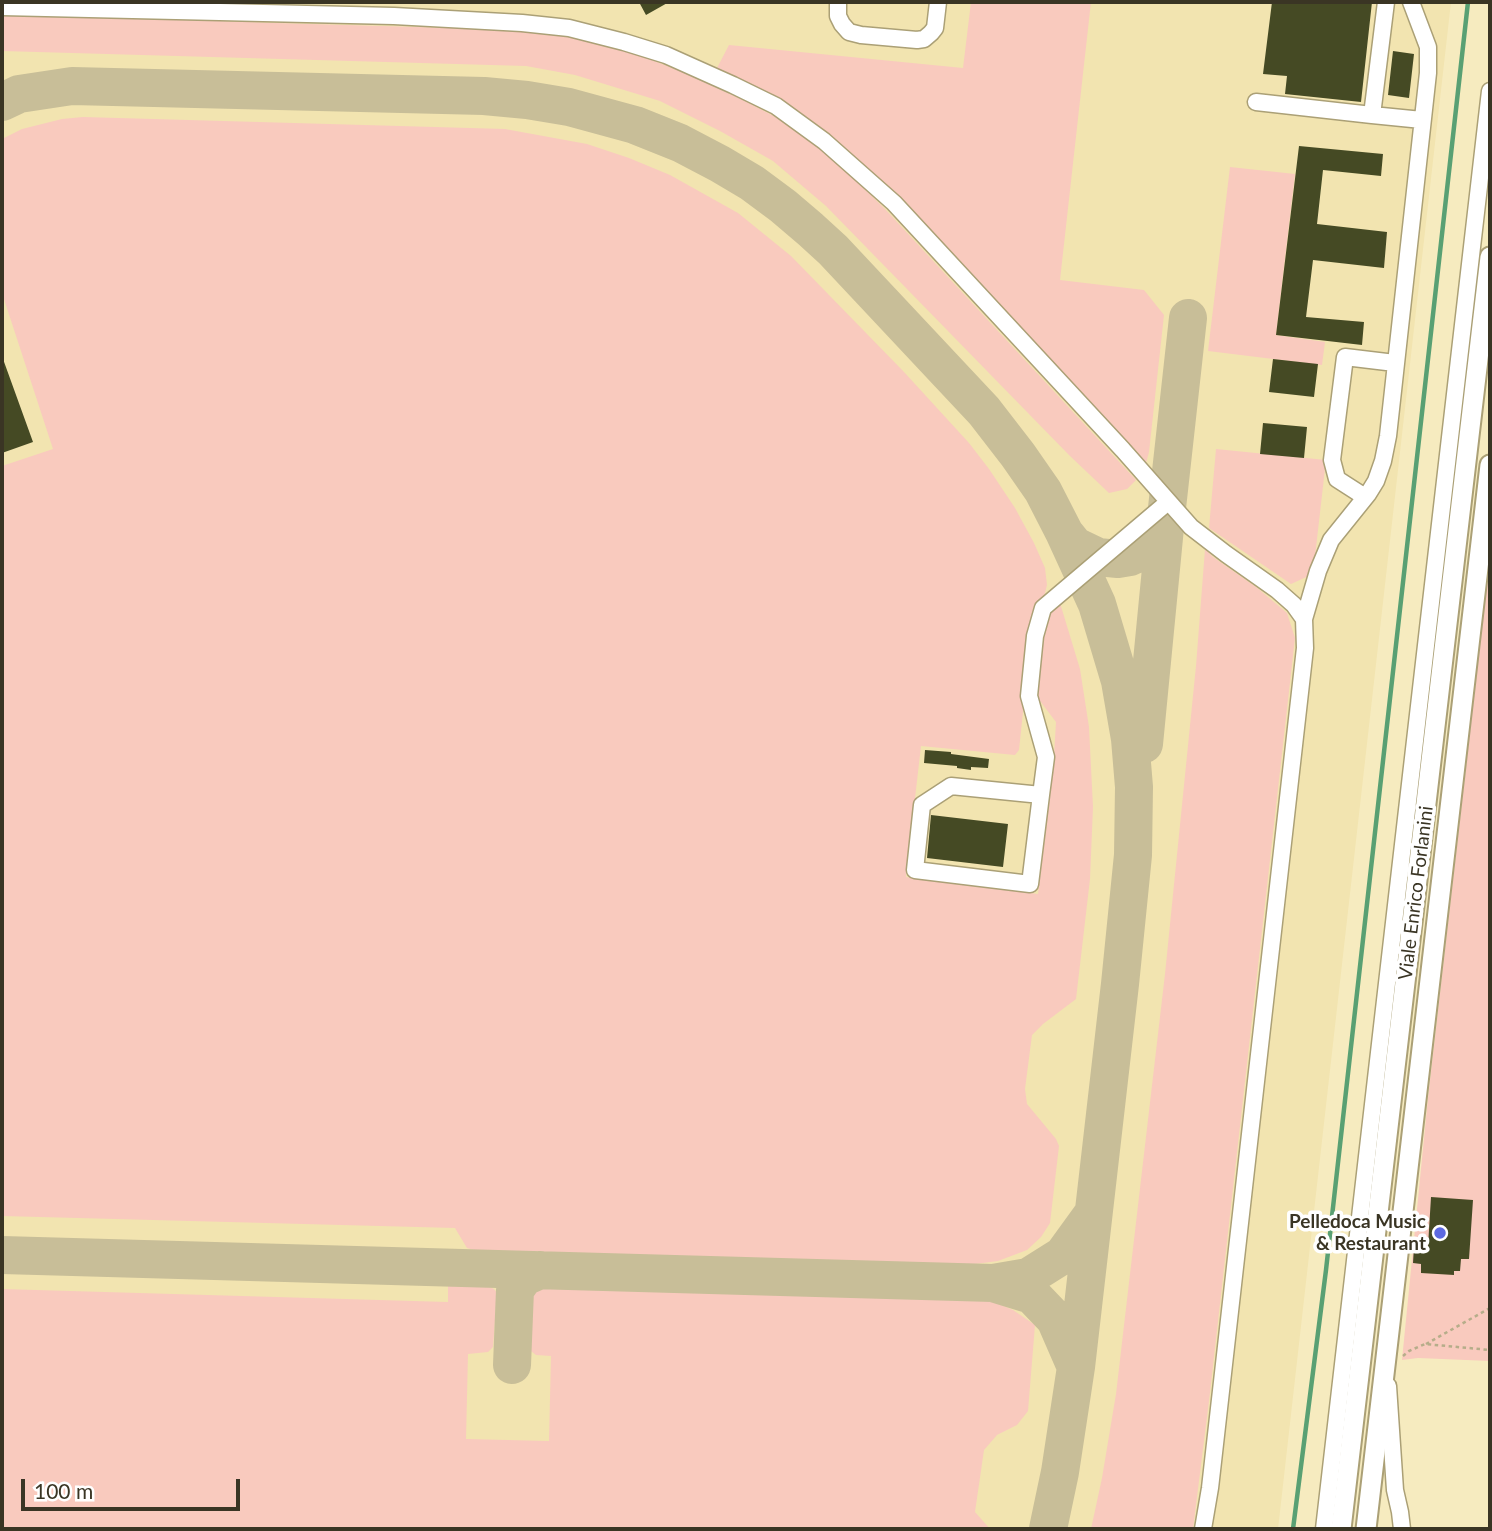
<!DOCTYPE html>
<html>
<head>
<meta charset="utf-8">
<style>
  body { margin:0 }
  #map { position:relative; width:1492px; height:1531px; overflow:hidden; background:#f6ebbf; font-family:Lato,sans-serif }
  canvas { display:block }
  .frame { position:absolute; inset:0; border:4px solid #3a3524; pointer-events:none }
  .scale { position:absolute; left:21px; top:1479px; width:219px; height:32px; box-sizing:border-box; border:4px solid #3a3524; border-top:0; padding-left:9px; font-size:21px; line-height:24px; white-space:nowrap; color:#3a3524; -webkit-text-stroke:5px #fff; paint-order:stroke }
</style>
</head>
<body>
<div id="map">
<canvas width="1492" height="1531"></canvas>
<div class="frame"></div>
<div class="scale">100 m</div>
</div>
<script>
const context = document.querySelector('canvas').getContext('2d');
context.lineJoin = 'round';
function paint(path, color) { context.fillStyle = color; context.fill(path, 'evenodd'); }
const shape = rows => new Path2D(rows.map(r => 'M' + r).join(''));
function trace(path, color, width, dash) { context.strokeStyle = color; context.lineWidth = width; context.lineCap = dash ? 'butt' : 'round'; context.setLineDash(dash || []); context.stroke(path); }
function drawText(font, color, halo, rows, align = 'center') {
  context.font = font + ' Lato,sans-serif'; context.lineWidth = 7; context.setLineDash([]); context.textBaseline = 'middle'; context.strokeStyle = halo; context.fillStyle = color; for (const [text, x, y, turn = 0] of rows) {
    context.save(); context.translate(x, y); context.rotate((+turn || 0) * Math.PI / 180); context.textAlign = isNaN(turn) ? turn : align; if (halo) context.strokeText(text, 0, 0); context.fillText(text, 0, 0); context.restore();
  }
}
const built = shape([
  [2,2,1451,2,1278,1529,2,1529]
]);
const green = shape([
  [971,2,1091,2,1060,280,1144,290,1164,315,1149,452,1145,467,953,256,751,86,717,68,729,45,963,68],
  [2,13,275,23,524,30,587,40,639,55,685,73,745,101,791,125,838,163,885,209,1136,480,1127,489,1109,493,1069,455,826,206,773,161,720,131,660,101,575,75,526,66,2,51],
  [83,117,505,129,587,144,629,158,670,175,738,213,791,256,904,372,969,443,989,469,1015,508,1034,543,1045,568,1047,585,1044,597,1032,626,1019,750,1015,755,921,746,906,877,1038,894,1054,756,1056,722,1034,693,1043,622,1050,608,1060,603,1080,669,1089,727,1093,807,1090,879,1076,999,1043,1024,1032,1035,1025,1089,1027,1104,1056,1139,1059,1146,1050,1223,1041,1237,1027,1250,998,1261,967,1265,474,1250,467,1248,455,1228,2,1216,2,466,53,449,2,293,2,139,22,129,62,119],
  [1230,167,1295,174,1276,335,1325,342,1322,365,1208,351],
  [1216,449,1326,460,1313,574,1291,584,1209,528],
  [1205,549,1213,557,1256,587,1287,613,1295,638,1209,1401,1193,1529,1091,1529,1102,1478,1116,1394,1165,974,1196,666],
  [1490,557,1490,1361,1418,1358,1402,1360,1428,1098],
  [448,1286,489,1287,494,1289,497,1293,493,1347,488,1352,468,1354,466,1439,549,1441,551,1356,536,1355,531,1351,530,1348,533,1295,535,1290,540,1286,970,1298,992,1301,1013,1310,1035,1325,1028,1411,1017,1425,997,1435,984,1450,975,1512,990,1529,2,1529,2,1289,448,1302]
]);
const stream = shape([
  [1293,1529,1326,1270,1468,2]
]);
const taxiway = shape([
  [2,102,19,94,72,86,484,96,527,100,569,107,635,125,680,143,720,164,752,183,783,206,810,229,833,250,984,411,1018,455,1043,491,1064,532,1097,604,1120,681,1130,739,1134,787,1133,855,1120,984,1076,1367,1060,1472,1048,1529],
  [1067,536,1075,546,1098,557,1118,559,1130,557,1141,552,1151,544,1161,534,1166,517],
  [1144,744,1166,517,1188,318],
  [2,1255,993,1283,1028,1277,1063,1255,1092,1215],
  [993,1283,1032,1295,1055,1319,1075,1365],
  [512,1365,515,1290,524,1277,540,1270]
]);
const building = shape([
  [639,2,669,2,646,15],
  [1272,2,1372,2,1361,102,1285,94,1287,76,1263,74],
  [1393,51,1414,54,1409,98,1388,95],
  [1299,146,1383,154,1381,176,1323,170,1317,224,1387,232,1384,268,1313,260,1306,317,1364,322,1362,345,1276,335],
  [3,359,33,442,2,453,2,360],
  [1273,359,1318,364,1314,397,1269,392],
  [1263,423,1307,427,1304,458,1260,454],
  [925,750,951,752,951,754,989,759,988,768,971,767,971,770,957,768,957,766,924,763],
  [931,815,1008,824,1003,867,927,858],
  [1431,1197,1473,1200,1469,1259,1461,1259,1460,1271,1454,1271,1454,1275,1421,1273,1421,1264,1413,1263,1414,1246,1428,1246]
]);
const path = shape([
  [1426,1344,1490,1308],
  [1403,1356,1409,1351,1425,1344,1490,1350]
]);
const minor = shape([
  [838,2,838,16,842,24,849,32,861,35,917,40,924,39,931,33,935,28,938,2],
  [1386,2,1372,115,1422,120],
  [2,7,394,16,522,23,569,28,624,42,666,55,733,85,776,106,824,141,894,203,1123,450,1191,527,1226,554,1277,590,1294,605,1304,619,1305,648,1210,1488,1203,1529],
  [1256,102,1372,115],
  [1365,497,1337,479,1332,460,1345,357,1395,363],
  [1304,619,1318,571,1331,540,1368,494,1376,481,1383,461,1388,436,1428,73,1428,47,1411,2],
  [1041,795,1030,884,915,870,922,805,951,786,1041,795,1046,757,1029,696,1035,636,1043,608,1168,502],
  [1388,1386,1395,1490,1400,1512,1402,1529],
  [1324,1529,1490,91]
]);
const major = shape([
  [1341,1529,1490,257],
  [1366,1529,1490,465]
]);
const markers = [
  [1440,1233,7,"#5d69e1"]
];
const streetNames = [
  ["Viale Enrico Forlanini",1416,893,-83]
];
const poiNames = [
  ["Pelledoca Music",1426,1222],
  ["& Restaurant",1426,1244]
];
paint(built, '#f2e4b0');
paint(green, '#f9cabe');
trace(stream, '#59a073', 4.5);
trace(taxiway, '#c8be98', 38);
paint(building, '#454a24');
trace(minor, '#aba076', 19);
trace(major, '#aba076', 23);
trace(path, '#b6ad8a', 2.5, [3.5, 3.5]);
trace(minor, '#fff', 16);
trace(major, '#fff', 19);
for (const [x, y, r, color] of markers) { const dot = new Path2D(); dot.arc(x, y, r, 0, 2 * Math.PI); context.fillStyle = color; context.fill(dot); trace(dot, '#fff', 2.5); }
drawText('19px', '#3a3524', '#fff', streetNames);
drawText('bold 19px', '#3a3524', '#fff', poiNames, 'right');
</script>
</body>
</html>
